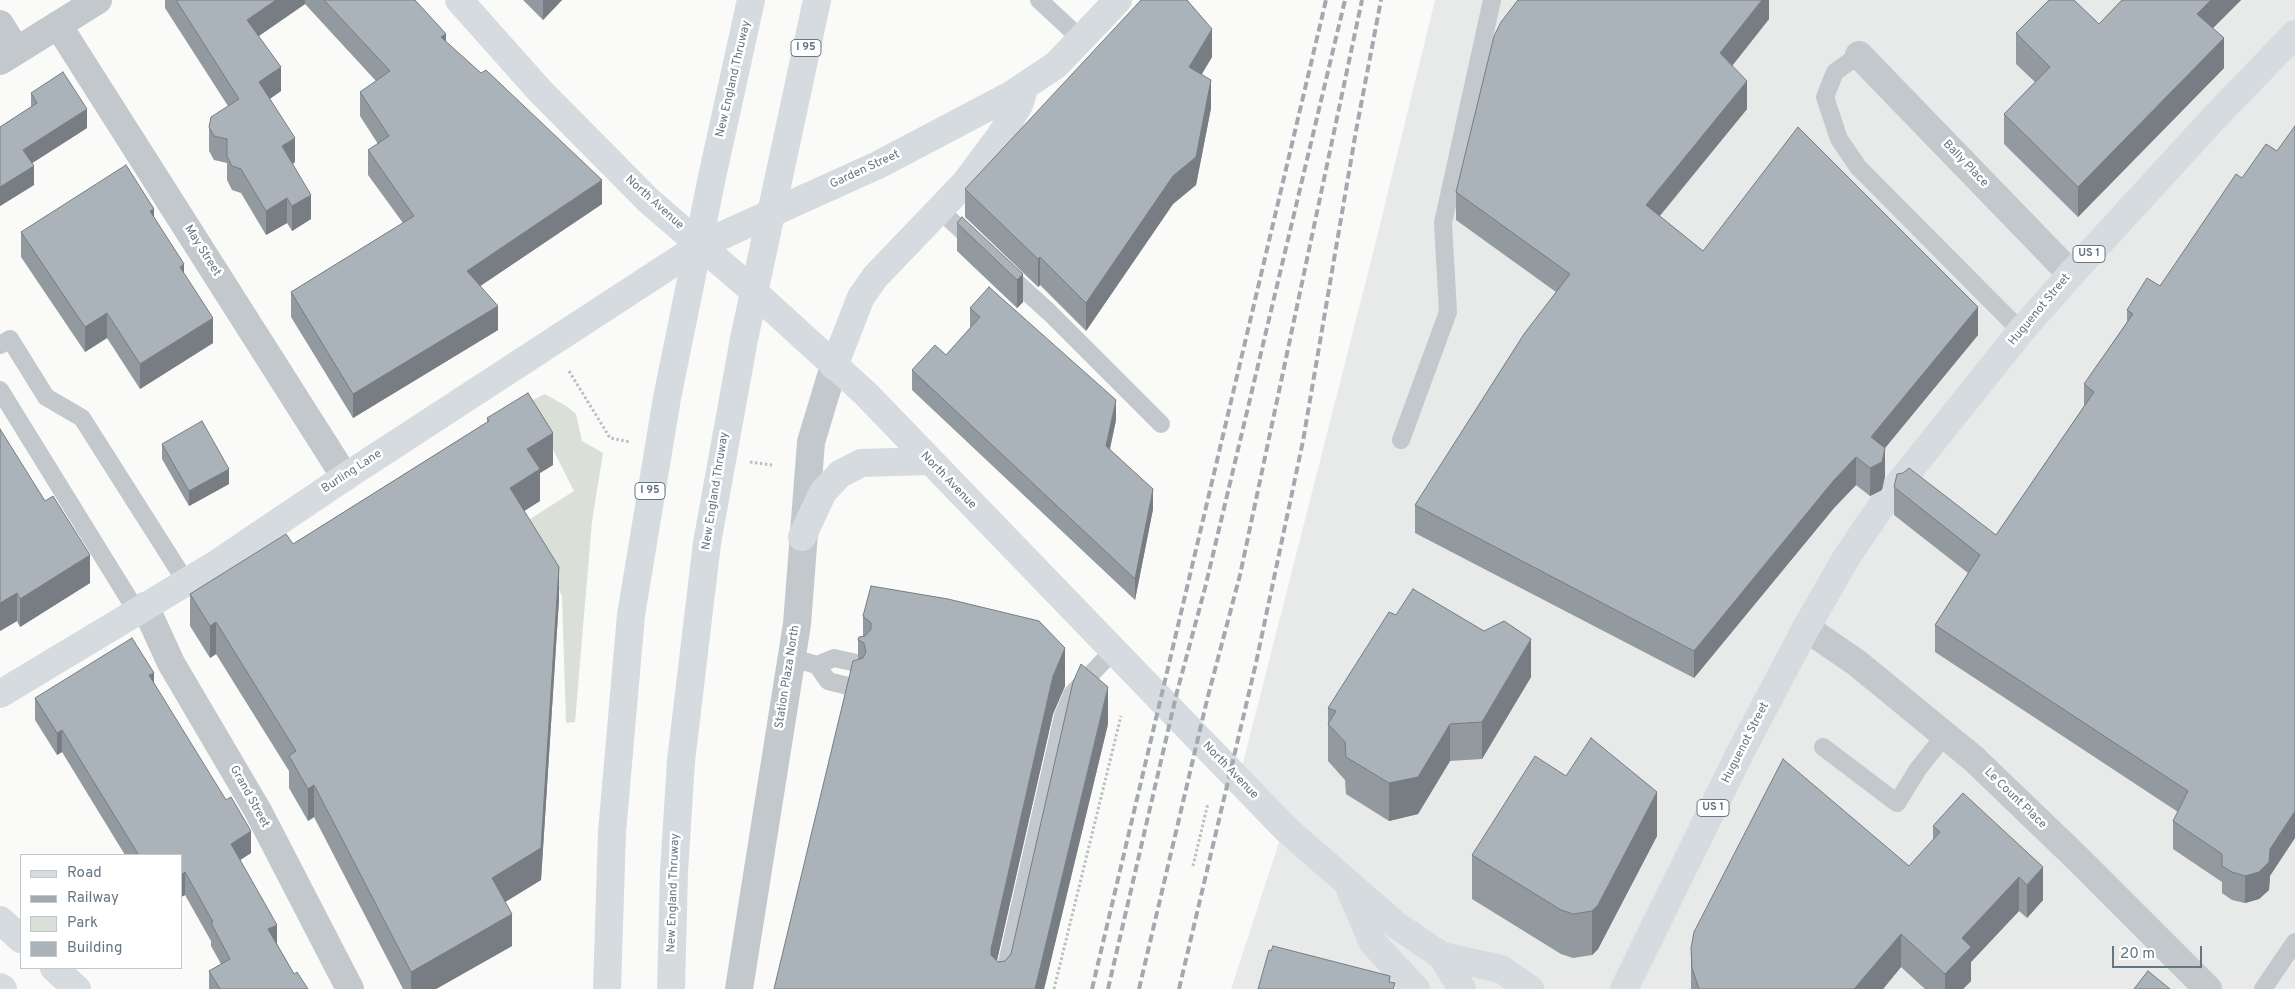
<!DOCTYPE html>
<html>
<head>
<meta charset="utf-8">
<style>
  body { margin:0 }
  #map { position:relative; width:2295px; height:989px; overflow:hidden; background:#fafaf8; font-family:Overpass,sans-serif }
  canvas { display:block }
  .legend { position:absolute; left:20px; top:854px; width:162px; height:115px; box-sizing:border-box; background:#fff; border:1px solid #c1c8cd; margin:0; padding:6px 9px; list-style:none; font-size:15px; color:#657683 }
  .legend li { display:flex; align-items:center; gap:10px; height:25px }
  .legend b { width:25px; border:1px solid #c1c8cd }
  .scale { position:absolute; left:2112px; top:946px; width:90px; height:22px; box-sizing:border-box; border:2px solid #657683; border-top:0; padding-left:6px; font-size:15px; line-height:18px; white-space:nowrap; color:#657683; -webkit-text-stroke:4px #fff; paint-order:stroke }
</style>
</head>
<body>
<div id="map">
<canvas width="2295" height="989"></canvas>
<ul class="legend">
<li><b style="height:6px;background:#d6dbdf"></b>Road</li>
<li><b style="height:6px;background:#a2aab0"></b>Railway</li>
<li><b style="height:14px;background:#dadfd7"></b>Park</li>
<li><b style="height:14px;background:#aab3b9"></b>Building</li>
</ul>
<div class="scale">20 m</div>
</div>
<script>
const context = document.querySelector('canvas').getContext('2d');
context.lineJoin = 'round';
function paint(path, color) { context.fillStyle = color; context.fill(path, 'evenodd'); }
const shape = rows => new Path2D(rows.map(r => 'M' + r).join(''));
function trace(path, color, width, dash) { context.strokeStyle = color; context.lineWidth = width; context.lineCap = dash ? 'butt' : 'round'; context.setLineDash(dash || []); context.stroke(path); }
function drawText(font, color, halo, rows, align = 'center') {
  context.font = font + ' Overpass,sans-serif'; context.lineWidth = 5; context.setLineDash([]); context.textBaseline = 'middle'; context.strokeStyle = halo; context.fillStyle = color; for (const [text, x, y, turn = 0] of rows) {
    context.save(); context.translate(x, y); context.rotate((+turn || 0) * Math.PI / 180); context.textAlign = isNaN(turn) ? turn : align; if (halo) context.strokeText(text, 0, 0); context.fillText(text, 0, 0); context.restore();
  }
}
const built = shape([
  [1435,0,2295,0,2295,989,1231,989,1287,818,1242,767,1374,249]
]);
const green = shape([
  [545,394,566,406,576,414,582,441,603,453,592,521,575,722,566,723,562,596,527,521,574,491,529,402]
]);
const path = shape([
  [569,371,610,438,630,442],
  [750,462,772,465],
  [1193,866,1208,803],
  [1054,989,1121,716]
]);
const service = shape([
  [1039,0,1082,40],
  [1859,55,1835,72,1825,97,1839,139,1858,167,2021,331],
  [941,211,975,243],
  [1006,273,1050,313,1161,424],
  [0,345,10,339,46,397,82,418,186,582],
  [0,390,137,612],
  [1401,440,1448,312,1443,223,1492,0],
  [792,658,817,665,834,658,861,664],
  [817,665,828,681,856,688],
  [1823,747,1897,803,1918,769,1945,735],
  [1001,989,1063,716,1072,694,1114,650],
  [2263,989,2295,942]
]);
const minor = shape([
  [0,24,16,50],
  [58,25,345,477],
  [1859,55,2071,274],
  [145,606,171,663,258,811,350,989]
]);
const tertiary = shape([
  [0,61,98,0],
  [1806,628,1857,663,1974,759,2077,858,2208,989],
  [739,989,797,624,811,442,834,366]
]);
const secondary = shape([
  [834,366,861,297,875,277,965,183,1000,136,1019,105,1025,86],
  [0,694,213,566,345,477,701,245,878,165,1011,95,1056,65,1118,0],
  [0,920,21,939],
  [54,968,77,989]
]);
const primary = shape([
  [459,0,540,91,649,201,743,282,866,394,1286,829,1396,925,1442,956,1501,969,1530,989],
  [1897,486,2021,331,2071,274,2214,118,2295,34],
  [802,537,823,492,840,474,861,463,929,461],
  [1350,889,1373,943,1416,989],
  [1442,956,1462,989],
  [1624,989,1740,753,1806,628,1846,558,1882,505]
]);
const motorway = shape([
  [0,987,3,989],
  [607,989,612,832,631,615,667,398,712,177,751,0],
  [671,989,674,872,681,761,707,543,744,339,817,0]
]);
const rail = shape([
  [1092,989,1326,0],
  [1108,989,1177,692,1205,588,1345,0],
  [1139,989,1207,700,1240,575,1362,0],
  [1179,989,1256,663,1303,441,1356,131,1381,0]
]);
const wall = shape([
  [165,0,415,0,446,42,602,204,480,286,498,330,353,418,291,317,291,292,403,223,368,175,368,150,378,144,360,116,360,92,376,81,305,4,259,36,281,91,270,99,295,162,293,164,311,219,292,231,287,223,266,235,241,193,232,190,227,180,227,163,214,160,209,151,209,127,228,106,165,8],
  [523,0,562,0,543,20],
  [1769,0,1769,19,1732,66,1747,109,1660,216,1703,251,1978,335,1885,448,1885,476,1882,490,1870,496,1856,485,1834,508,1694,678,1415,533,1415,505,1556,292,1456,220,1456,192],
  [2122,0,2241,0,2213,28,2224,68,2078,217,2004,144,2004,114,2035,82,2016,64,2016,33,2099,24],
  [1212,57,1202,74,1211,108,1196,185,1173,204,1086,331,1040,285,1038,287,965,217,965,189],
  [31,93,87,128,32,163,34,185,0,206,0,127,31,107],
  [2277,151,2270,876,2269,890,2259,899,2245,903,2232,900,2222,893,2222,882,2173,849,2173,821,2178,812,1935,652,1935,625,1968,573,1894,515,1894,487,1996,535,2084,406,2084,384,2127,322,2127,310,2160,286,2242,178],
  [154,217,184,274,213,343,140,389,107,338,85,352,21,257,21,232],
  [957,223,1023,274,1023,302,1017,308,957,251],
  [970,308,1116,420,1110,449,1153,509,1135,600,912,390,912,370,946,355,970,328],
  [487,418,553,465,540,473,540,501,524,511,559,599,541,880,505,902,512,946,436,989,403,989,314,817,308,821,289,788,289,771,216,654,210,658,190,626,190,594,293,544,487,422],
  [0,429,90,583,20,627,17,621,0,631],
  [162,444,229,484,189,506,162,459],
  [863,616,1065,686,1053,714,997,960,998,962,1005,961,1011,954,1108,724,1044,989,774,989,858,659,858,640,863,636],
  [1531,677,1482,759,1450,761,1418,814,1389,821,1346,794,1345,780,1328,761,1328,708],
  [154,683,251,853,240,860,277,944,294,974,308,989,209,989,209,971,221,964,211,946,211,941,185,895,181,897,181,855,125,855,62,752,57,755,35,720,35,698],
  [1963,793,2043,900,2027,918,2019,911,1971,962,1971,981,1963,989,1925,989,1901,967,1883,989,1691,989,1691,948,1909,866,1933,840,1933,826],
  [1657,836,1598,949,1592,955,1573,958,1561,954,1472,899,1472,855]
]);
const shadedWall = shape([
  [276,0,305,0,305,4,247,44,247,20],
  [543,0,562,0,543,20],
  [1762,0,1769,0,1769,19,1720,81,1720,53],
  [2211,0,2241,0,2197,44,2197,14],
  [1212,29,1212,57,1189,95,1189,67],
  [446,34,446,58,441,37],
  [2224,38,2224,68,2078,217,2078,187],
  [281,67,281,91,259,106,259,82],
  [1211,80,1211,108,1196,185,1173,204,1086,331,1086,303],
  [1747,81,1747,109,1646,232,1646,205],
  [87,109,87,128,23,169,23,150],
  [295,138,295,162,282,170,282,146],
  [34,166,34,185,0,206,0,187],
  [602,180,602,204,467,295,467,271],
  [311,195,311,219,292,231,292,206],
  [287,198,287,223,266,235,266,211],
  [154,209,154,234,150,211],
  [1040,257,1040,285,1038,287,1038,259],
  [184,264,184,289,180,267],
  [1023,274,1023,302,1017,308,1017,280],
  [498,306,498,330,353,418,353,394],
  [1978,307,1978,335,1885,448,1885,476,1882,490,1870,496,1871,437],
  [107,313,107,338,85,352,85,327],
  [213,318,213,343,140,389,140,364],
  [1116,400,1116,420,1106,466,1106,446],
  [553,433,553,465,540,473,540,501,510,520,510,488,527,449],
  [1856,457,1856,485,1834,508,1694,678,1694,651,1834,480],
  [229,469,229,484,189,506,189,491],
  [1153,489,1153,509,1135,600,1135,579],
  [90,555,90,583,20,627,20,599],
  [559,567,559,599,541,880,492,910,492,878],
  [17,593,17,621,0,631,0,603],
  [216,622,216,654,210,658,210,626],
  [1531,639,1531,677,1482,759,1482,722],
  [1065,648,1065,686,1053,714,991,987,991,949,1053,676],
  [154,673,154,695,149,675],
  [1108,687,1108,724,1044,989,1035,989],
  [1450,724,1450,761,1418,814,1389,821,1389,783],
  [62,730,62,752,57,755,57,733],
  [314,785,314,817,308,821,308,789],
  [1657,792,1657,836,1598,949,1592,955,1592,911],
  [2295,811,2295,838,2270,876,2269,890,2259,899,2245,903,2245,876,2270,849],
  [251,831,251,853,231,866,231,844],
  [2043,867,2043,900,2027,918,2027,885],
  [185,872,185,895,181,897,181,875],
  [2019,877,2019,911,1971,962,1971,981,1963,989,1945,989,1945,974,1962,938],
  [512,914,512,946,436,989,411,989,411,972],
  [277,925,277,947,268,929],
  [1901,934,1901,967,1883,989,1854,989]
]);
const building = shape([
  [176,0,276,0,247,20,281,67,259,82,295,138,282,146,311,195,292,206,287,198,266,211,241,169,232,166,227,156,227,139,214,136,209,127,211,117,239,99,176,0],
  [324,0,415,0,446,34,441,37,481,73,486,70,602,180,467,271,498,306,353,394,291,292,414,216,368,150,389,136,360,92,390,71,324,0],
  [1141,0,1187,0,1212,29,1189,67,1211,80,1196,157,1173,176,1086,303,1040,257,1038,259,965,189,1141,0],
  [1518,0,1762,0,1720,53,1747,81,1646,205,1703,251,1798,127,1978,307,1871,437,1885,448,1882,462,1870,468,1856,457,1834,480,1694,651,1415,505,1524,334,1570,274,1456,192,1494,36,1501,22,1518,0],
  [2049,0,2074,0,2099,24,2122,0,2211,0,2197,14,2224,38,2078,187,2004,114,2050,67,2016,33,2049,0],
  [63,72,87,109,23,150,34,166,0,187,0,127,37,103,31,93,63,72],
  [2295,126,2295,811,2270,849,2269,862,2259,872,2245,876,2232,872,2222,866,2222,854,2173,821,2188,791,1935,625,1980,555,1894,487,1897,474,1903,473,1909,468,1996,535,2094,392,2084,384,2133,314,2127,310,2147,278,2160,286,2236,174,2242,178,2266,144,2277,151,2295,126],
  [126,165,154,209,150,211,184,264,180,267,213,318,140,364,107,313,85,327,21,232,126,165],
  [962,217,1023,274,1017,280,957,223,962,217],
  [989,287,1116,400,1106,446,1153,489,1135,579,912,370,935,345,946,355,980,317,970,308,989,287],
  [528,393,553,433,527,449,540,469,510,488,559,567,541,848,492,878,512,914,411,972,314,785,308,789,289,756,296,751,216,622,210,626,190,594,286,534,293,544,489,421,487,418,528,393],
  [202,421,229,469,189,491,162,444,202,421],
  [0,429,45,501,53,496,90,555,20,599,17,593,0,603,0,429],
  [871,586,948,599,1039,621,1065,648,1053,676,991,949,991,955,998,962,1005,961,1011,954,1073,682,1081,664,1108,687,1035,989,774,989,853,661,863,658,866,652,864,643,858,640,859,637,865,636,871,629,871,623,863,616,871,586],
  [1413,589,1484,631,1504,621,1531,639,1482,722,1450,724,1418,777,1389,783,1346,757,1345,742,1328,724,1336,711,1328,708,1389,612,1396,615,1413,589],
  [132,638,154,673,149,675,226,800,231,797,251,831,231,844,277,925,268,929,294,974,297,972,308,989,220,989,209,971,230,959,211,923,213,922,185,872,181,875,181,855,137,855,138,854,62,730,57,733,35,698,132,638],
  [1591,738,1657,792,1598,905,1592,911,1573,914,1561,910,1472,855,1535,756,1566,776,1591,738],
  [1783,759,1909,866,1940,832,1933,826,1963,793,2043,867,2027,885,2019,877,1962,938,1971,947,1945,974,1901,934,1854,989,1699,989,1692,968,1691,948,1694,932,1783,759],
  [1273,946,1390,976,1389,982,1395,983,1393,989,1258,989,1269,950,1271,951,1273,946],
  [2148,971,2170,989,2134,989,2148,971]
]);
const shields = [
  [806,48,30],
  [2089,254,32],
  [650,491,30],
  [1713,808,32]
];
const shieldNames = [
  ["I 95",806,48],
  ["US 1",2089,254],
  ["I 95",650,491],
  ["US 1",1713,808]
];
const streetNames = [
  ["New England Thruway",734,79,-77],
  ["Bally Place",1965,164,46],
  ["Garden Street",865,170,-25],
  ["North Avenue",654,203,42],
  ["May Street",202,251,58],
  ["Huguenot Street",2040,310,-50],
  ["Burling Lane",352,472,-33],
  ["North Avenue",948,481,46],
  ["New England Thruway",716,491,-81],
  ["Station Plaza North",788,677,-81],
  ["Huguenot Street",1746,743,-63],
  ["North Avenue",1230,771,46],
  ["Grand Street",249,797,61],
  ["Le Count Place",2015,799,44],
  ["New England Thruway",674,893,-88]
];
paint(built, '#e8e9e9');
paint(green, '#dadfd7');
trace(path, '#bbbfc2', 3, [2.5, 2.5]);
trace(service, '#c3c8cc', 18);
trace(minor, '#c3c8cc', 28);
trace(tertiary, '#c3c8cc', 28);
trace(secondary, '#d6dbdf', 28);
trace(primary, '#d6dbdf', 28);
trace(motorway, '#d6dbdf', 28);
trace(rail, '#a2aab0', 4, [8, 4]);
paint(wall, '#929a9f');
paint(shadedWall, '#777d82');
paint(building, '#aab3b9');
trace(building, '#777d82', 1);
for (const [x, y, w] of shields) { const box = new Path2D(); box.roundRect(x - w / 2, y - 8.5, w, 17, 4); context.fillStyle = '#fff'; context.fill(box); trace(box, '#657683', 1); }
drawText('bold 11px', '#657683', null, shieldNames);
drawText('12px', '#657683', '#fff', streetNames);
</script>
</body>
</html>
